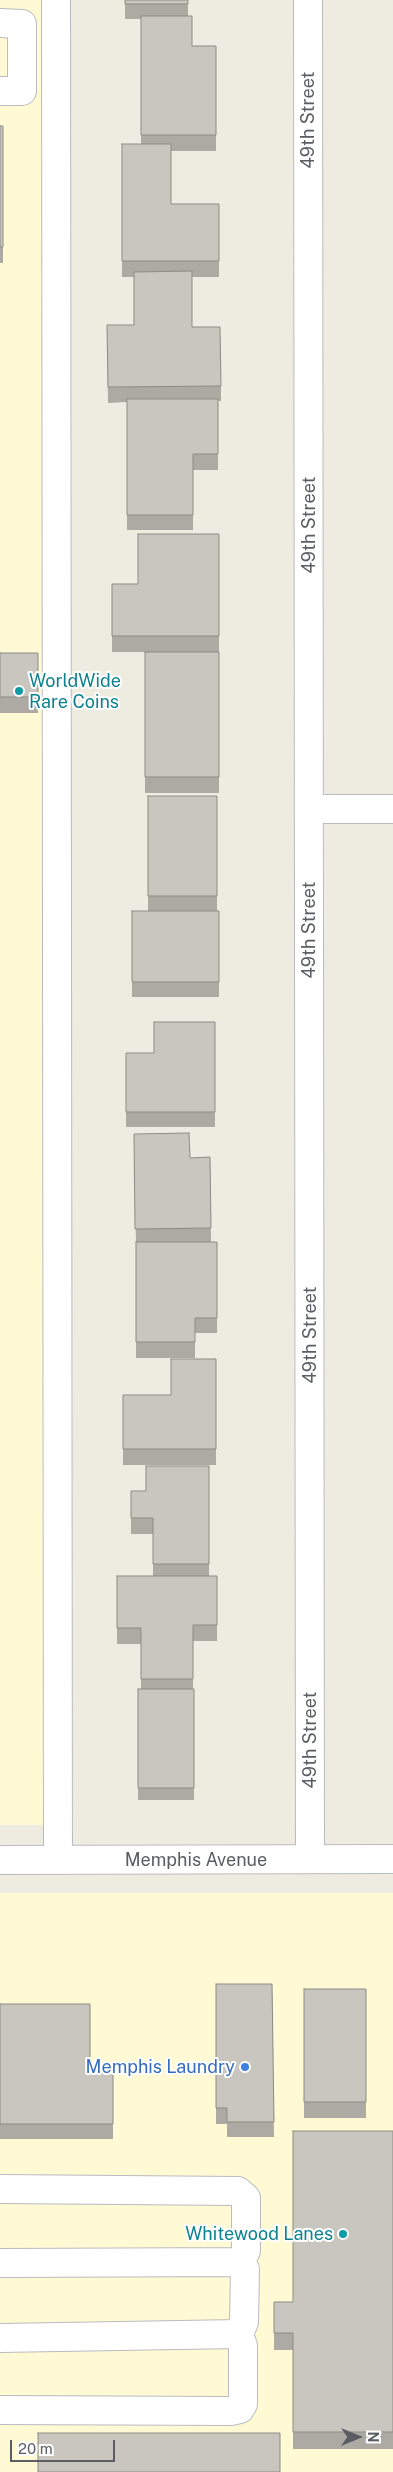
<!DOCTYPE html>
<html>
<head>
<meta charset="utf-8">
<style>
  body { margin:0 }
  #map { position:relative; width:393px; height:2472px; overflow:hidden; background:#eeece1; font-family:"Public Sans",sans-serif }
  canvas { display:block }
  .north { position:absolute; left:333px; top:2412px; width:50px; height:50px; -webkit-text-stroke:4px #fff; paint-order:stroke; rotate:90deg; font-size:14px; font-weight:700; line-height:20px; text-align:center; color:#5a5d63 }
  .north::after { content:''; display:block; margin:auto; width:18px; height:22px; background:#5a5d63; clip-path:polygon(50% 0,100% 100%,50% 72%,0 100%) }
  .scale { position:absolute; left:10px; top:2440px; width:105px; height:22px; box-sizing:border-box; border:2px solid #5a5d63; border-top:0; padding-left:6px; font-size:15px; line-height:18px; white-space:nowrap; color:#5a5d63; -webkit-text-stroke:4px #fff; paint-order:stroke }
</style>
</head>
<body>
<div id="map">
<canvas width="393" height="2472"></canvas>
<div class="north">N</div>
<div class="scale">20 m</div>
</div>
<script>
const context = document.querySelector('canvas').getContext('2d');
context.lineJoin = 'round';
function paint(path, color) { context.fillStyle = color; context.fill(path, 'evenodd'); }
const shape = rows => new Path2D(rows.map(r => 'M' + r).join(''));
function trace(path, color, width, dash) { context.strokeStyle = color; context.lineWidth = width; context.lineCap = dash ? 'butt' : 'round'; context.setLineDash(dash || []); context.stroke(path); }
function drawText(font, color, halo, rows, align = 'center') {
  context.font = font + ' "Public Sans",sans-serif'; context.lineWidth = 4; context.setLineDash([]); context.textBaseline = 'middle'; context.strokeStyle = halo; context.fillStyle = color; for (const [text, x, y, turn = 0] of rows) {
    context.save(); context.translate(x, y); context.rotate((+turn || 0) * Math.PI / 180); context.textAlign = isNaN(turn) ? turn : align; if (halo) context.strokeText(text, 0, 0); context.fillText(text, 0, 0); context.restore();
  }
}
const commercial = shape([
  [0,0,49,0,47,1825,0,1825],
  [0,1893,393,1893,393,2472,0,2472]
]);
const minor = shape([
  [56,0,58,1860],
  [308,0,310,1859],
  [0,23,22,24,22,91,0,91],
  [309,809,393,809],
  [0,1860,393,1859],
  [0,2189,238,2191,246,2198,246,2251,240,2262],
  [0,2263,240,2262],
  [0,2338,239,2334],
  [0,2410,232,2411,240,2409,243,2404,243,2346,239,2334,244,2322,245,2269,240,2262]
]);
const wall = shape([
  [125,0,188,0,188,16,192,46,216,46,216,151,171,151,171,204,219,204,219,277,192,277,192,327,221,386,221,401,218,401,218,470,193,470,193,530,127,530,127,402,108,403,107,325,134,325,134,277,122,277,122,144,141,144,141,19,125,19],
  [0,126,3,126,3,263,0,263],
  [219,534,219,652,112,652,112,584,138,584],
  [145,652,219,652,219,793,145,793],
  [0,653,38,653,38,713,0,713],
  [148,796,217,796,217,911,219,911,219,997,132,997,132,911,148,911],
  [215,1022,215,1127,126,1127,126,1053,154,1053],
  [134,1134,190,1158,210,1157,211,1242,217,1242,217,1333,195,1333,195,1358,136,1358,136,1245],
  [216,1359,216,1465,123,1465,123,1395,171,1395],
  [209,1466,209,1576,217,1576,217,1641,193,1641,193,1689,194,1689,194,1800,138,1800,138,1689,141,1689,141,1644,117,1644,117,1576,153,1576,153,1534,131,1534,131,1491,146,1491],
  [216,1984,272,1984,274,2137,227,2137,227,2124,216,2124],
  [304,1989,366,1989,366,2118,304,2118],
  [0,2004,90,2069,113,2069,113,2139,0,2139],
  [393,2131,393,2449,293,2449,293,2350,274,2350,274,2302,293,2302]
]);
const building = shape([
  [125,0,188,0,188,4,125,4,125,0],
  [141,16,192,16,192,46,216,46,216,135,141,135,141,16],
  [0,126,3,126,3,247,0,247,0,126],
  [122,144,171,144,171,204,219,204,219,261,122,261,122,144],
  [192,271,192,327,220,327,221,386,108,387,107,325,134,325,134,272,192,271],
  [127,399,218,399,218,454,193,454,193,515,127,515,127,399],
  [138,534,219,534,219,636,112,636,112,584,138,584,138,534],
  [145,652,219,652,219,777,145,777,145,652],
  [0,653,38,653,38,697,0,697,0,653],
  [148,796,217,796,217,896,148,896,148,796],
  [132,911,219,911,219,982,132,982,132,911],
  [154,1022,215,1022,215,1112,126,1112,126,1053,154,1053,154,1022],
  [189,1133,190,1158,210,1157,211,1228,135,1229,134,1134,189,1133],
  [136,1242,217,1242,217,1318,195,1318,195,1342,136,1342,136,1242],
  [171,1359,216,1359,216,1449,123,1449,123,1395,171,1395,171,1359],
  [146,1466,209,1466,209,1564,153,1564,153,1518,131,1518,131,1491,146,1491,146,1466],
  [117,1576,217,1576,217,1625,193,1625,193,1679,141,1679,141,1628,117,1628,117,1576],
  [138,1689,194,1689,194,1788,138,1788,138,1689],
  [216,1984,272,1984,274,2122,227,2122,227,2108,216,2108,216,1984],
  [304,1989,366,1989,366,2102,304,2102,304,1989],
  [0,2004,90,2004,90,2069,113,2069,113,2124,0,2124,0,2004],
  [293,2131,393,2131,393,2432,293,2432,293,2333,274,2333,274,2302,293,2302,293,2131],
  [38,2433,280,2433,280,2472,38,2472,38,2433]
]);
const markers = [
  [19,691,5,"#0f9aa8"],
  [245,2067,5,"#3f7fe0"],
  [343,2234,5,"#0f9aa8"]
];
const streetNames = [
  ["49th Street",308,120,-90],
  ["49th Street",309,525,-90],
  ["49th Street",309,930,-90],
  ["49th Street",310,1335,-90],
  ["49th Street",310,1740,-90],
  ["Memphis Avenue",196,1860]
];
const cultureNames = [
  ["WorldWide",29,681],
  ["Rare Coins",29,702],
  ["Whitewood Lanes",333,2234,"right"]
];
const shopNames = [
  ["Memphis Laundry",235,2067]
];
paint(commercial, '#fffad4');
trace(minor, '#b9bbc1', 30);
trace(minor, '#fff', 28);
paint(wall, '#acaaa3');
paint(building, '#c8c6be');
trace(building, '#8c8b85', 1);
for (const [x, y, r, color] of markers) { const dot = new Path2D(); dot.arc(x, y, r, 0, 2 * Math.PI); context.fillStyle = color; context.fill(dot); trace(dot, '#fff', 2); }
drawText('18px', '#5a5d63', '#fff', streetNames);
drawText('18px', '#0d838f', '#fff', cultureNames, 'left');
drawText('18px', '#366cbe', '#fff', shopNames, 'right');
</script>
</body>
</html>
